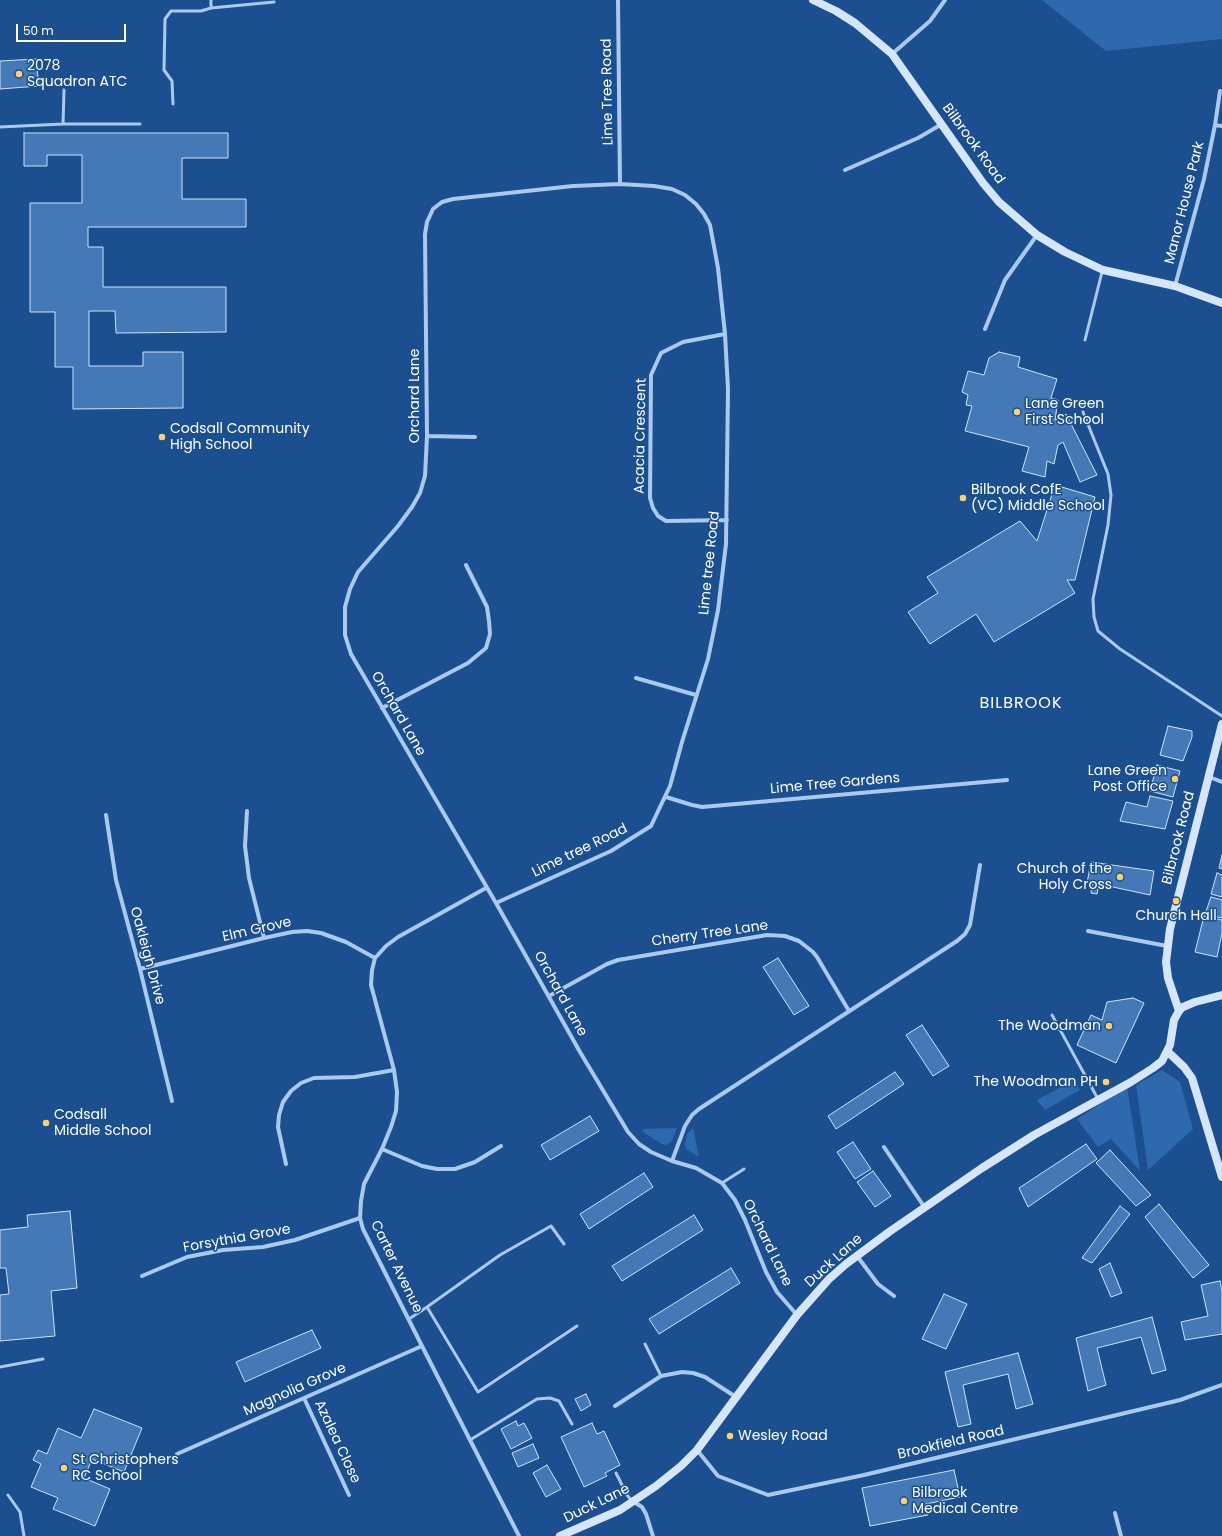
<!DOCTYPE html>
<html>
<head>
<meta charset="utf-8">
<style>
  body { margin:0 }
  #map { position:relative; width:1222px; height:1536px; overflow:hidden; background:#1b4f8f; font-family:Poppins,sans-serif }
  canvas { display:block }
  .scale { position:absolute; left:16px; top:24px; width:110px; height:18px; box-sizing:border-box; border:2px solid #fff; border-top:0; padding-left:5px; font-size:12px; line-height:14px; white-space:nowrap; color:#fff; -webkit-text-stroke:3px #1b4f8f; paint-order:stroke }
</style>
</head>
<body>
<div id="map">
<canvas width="1222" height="1536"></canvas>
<div class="scale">50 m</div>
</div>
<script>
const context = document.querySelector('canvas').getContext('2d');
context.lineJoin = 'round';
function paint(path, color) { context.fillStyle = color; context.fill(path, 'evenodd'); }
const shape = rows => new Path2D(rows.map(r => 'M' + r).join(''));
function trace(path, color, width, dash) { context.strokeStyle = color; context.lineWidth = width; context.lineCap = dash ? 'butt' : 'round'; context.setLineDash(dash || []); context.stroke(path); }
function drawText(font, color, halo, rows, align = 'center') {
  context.font = font + ' Poppins,sans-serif'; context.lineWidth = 3; context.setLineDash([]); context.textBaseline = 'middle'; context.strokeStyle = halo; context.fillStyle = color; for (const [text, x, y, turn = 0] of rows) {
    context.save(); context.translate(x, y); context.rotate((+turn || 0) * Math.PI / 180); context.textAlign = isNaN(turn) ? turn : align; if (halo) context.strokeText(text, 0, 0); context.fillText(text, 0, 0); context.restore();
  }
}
const green = shape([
  [1042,0,1222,0,1222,39,1106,51],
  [1162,1070,1180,1082,1193,1129,1148,1170,1136,1085],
  [1074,1080,1080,1090,1045,1110,1037,1100],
  [1127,1086,1140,1171,1111,1139,1098,1147,1077,1119],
  [677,1128,672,1141,667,1145,662,1144,643,1132,643,1129],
  [693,1128,699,1157,687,1150,685,1145,687,1134]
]);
const building = shape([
  [36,59,39,86,0,89,0,61,36,59],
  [24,133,228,133,228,158,182,158,182,199,246,199,246,227,88,227,88,247,103,247,103,287,226,287,226,332,116,333,115,311,89,311,89,366,143,366,143,352,183,352,183,408,73,409,73,367,55,367,55,312,30,312,30,203,82,203,82,155,47,155,47,166,24,166,24,133],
  [999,352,1020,357,1018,367,1057,379,1051,398,1058,400,1055,420,1066,414,1097,475,1080,482,1063,442,1058,445,1054,464,1047,461,1045,477,1022,471,1029,447,965,431,972,406,966,405,968,395,962,392,968,371,984,375,989,358,999,352],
  [1055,485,1095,497,1075,580,1067,580,1075,593,994,642,976,614,930,644,908,612,938,593,927,577,1020,521,1037,541,1055,485],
  [1168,726,1192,731,1192,737,1183,761,1160,755,1168,726],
  [1157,765,1180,771,1173,797,1150,791,1157,765],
  [1150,796,1173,801,1165,829,1120,821,1126,802,1147,807,1150,796],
  [1222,855,1222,869,1219,868,1222,855],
  [1091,862,1154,871,1150,895,1099,884,1097,894,1091,893,1092,884,1087,883,1091,862],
  [1217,873,1222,875,1222,897,1211,894,1217,873],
  [1211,897,1222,900,1222,918,1205,914,1211,897],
  [1204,916,1222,920,1222,933,1217,957,1195,952,1204,916],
  [778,958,809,1006,794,1015,763,967,778,958],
  [1133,998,1144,1003,1116,1063,1077,1045,1091,1015,1102,1020,1107,1002,1133,998],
  [922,1025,949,1066,933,1076,906,1035,922,1025],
  [895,1072,904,1084,836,1129,828,1116,895,1072],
  [590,1116,599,1131,550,1160,541,1145,590,1116],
  [853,1142,871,1169,855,1179,837,1152,853,1142],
  [1086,1144,1097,1159,1028,1207,1019,1188,1086,1144],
  [1110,1150,1151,1195,1136,1206,1096,1163,1110,1150],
  [873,1171,891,1196,875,1207,857,1182,873,1171],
  [644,1173,653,1187,589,1229,580,1214,644,1173],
  [1159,1204,1209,1265,1193,1278,1145,1217,1159,1204],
  [1120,1206,1130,1214,1092,1263,1082,1258,1120,1206],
  [70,1211,77,1288,51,1291,55,1336,0,1341,0,1295,9,1294,6,1268,0,1268,0,1230,28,1227,27,1215,70,1211],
  [694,1215,703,1230,622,1281,612,1266,694,1215],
  [1110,1263,1122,1293,1111,1297,1099,1269,1110,1263],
  [731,1268,740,1283,659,1334,649,1319,731,1268],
  [1220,1281,1222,1292,1222,1334,1185,1340,1181,1322,1208,1316,1201,1285,1220,1281],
  [944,1294,967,1304,946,1349,922,1339,944,1294],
  [1152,1317,1166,1370,1152,1374,1141,1337,1097,1348,1106,1385,1088,1391,1076,1338,1152,1317],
  [312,1330,321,1348,245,1382,236,1362,312,1330],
  [1018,1353,1033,1404,1016,1409,1008,1374,963,1385,971,1424,958,1427,945,1372,1018,1353],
  [586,1394,591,1405,581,1411,575,1399,586,1394],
  [94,1409,142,1428,124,1472,92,1459,84,1478,110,1489,95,1526,53,1509,58,1498,31,1487,41,1464,33,1460,38,1450,47,1454,58,1428,81,1438,94,1409],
  [516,1421,518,1426,524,1423,532,1438,511,1449,501,1429,516,1421],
  [592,1423,597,1434,604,1431,620,1465,605,1473,607,1476,584,1487,561,1437,592,1423],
  [533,1444,539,1458,518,1467,512,1453,533,1444],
  [547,1465,561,1489,546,1497,533,1473,547,1465],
  [954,1470,960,1497,926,1504,928,1515,870,1526,862,1488,954,1470]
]);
const lane = shape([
  [211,0,211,8,274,2],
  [173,104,172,81,164,70,165,19,171,11,201,11,211,8],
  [63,124,140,124],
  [0,127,63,124,64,90],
  [1085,340,1102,272],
  [1083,412,1108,474,1111,495,1108,525,1093,599,1094,617,1098,631,1120,649,1222,716],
  [1052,1015,1098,1099],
  [722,1183,744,1169],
  [427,1307,500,1255,551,1226,564,1244],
  [409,1319,427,1307,478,1392,577,1326],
  [645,1344,661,1376],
  [0,1367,43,1359],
  [470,1440,537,1399,550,1398,559,1401,572,1424],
  [616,1473,627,1495,632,1501],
  [8,1495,20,1512,24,1536]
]);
const street = shape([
  [618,0,620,184],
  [892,54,930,21,945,0],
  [1215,125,1222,126],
  [845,170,918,138,942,124],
  [1175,286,1204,179,1215,125,1220,91],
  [985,329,1005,280,1037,235],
  [725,334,683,342,661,353,651,375,650,498,653,508,658,516,666,521,727,520],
  [427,436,475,437],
  [636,678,696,695],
  [382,708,468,663,486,648,490,634,489,621,487,607,466,565],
  [1209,777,1222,782],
  [666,797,692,805,702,807,1007,780],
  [247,811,245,846,249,878,264,938],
  [106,815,116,880,140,969,172,1101],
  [486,888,398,937,386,946,375,958,372,970,371,985,394,1070,397,1092,396,1111,391,1127,382,1149,364,1184,361,1201,360,1218,363,1229,422,1346,519,1536],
  [496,903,611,851,651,826,670,786,682,742,708,659,718,610,726,544,728,389,725,334,718,268,710,225,704,214,696,204,685,195,672,189,654,186,620,184,573,186,453,199,442,202,433,209,427,222,425,234,427,436,425,476,420,493,412,507,398,526,358,572,350,589,345,607,345,635,351,654,496,903,580,1052,628,1132,639,1144,651,1152,672,1161,696,1168,722,1183,735,1200,745,1220,766,1272,777,1292,797,1315],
  [1088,931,1167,946],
  [140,969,264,938,292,932,307,931,321,933,346,942,375,958],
  [549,996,607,964,618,960,767,935,785,936,799,941,813,952,817,957,849,1011],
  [884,1147,925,1208],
  [382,1149,422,1166,437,1169,455,1169,475,1162,501,1146],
  [672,1161,685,1126,692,1115,699,1109,957,941,965,934,970,925,980,865],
  [286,1164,278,1127,279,1115,283,1102,291,1091,301,1083,314,1078,355,1077,394,1070],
  [857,1256,878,1284,894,1296],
  [142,1276,187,1257,223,1250,263,1247,295,1240,360,1218],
  [304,1398,349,1495],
  [615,1406,661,1376,682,1372,693,1373,705,1377,736,1397],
  [697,1450,718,1476,768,1495,864,1475,1180,1400,1222,1385],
  [177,1454,422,1346],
  [634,1502,642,1507,646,1514,653,1536],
  [1115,1513,1121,1536]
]);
const secondary = shape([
  [813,0,836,11,855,23,892,54,983,183,999,202,1037,235,1065,252,1103,270,1175,286,1222,303],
  [1179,1011,1183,1007,1195,1002,1222,995],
  [1167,1051,1184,1067,1192,1078,1222,1177],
  [560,1536,620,1510,656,1486,681,1466,697,1450,797,1315,829,1279,846,1264,889,1232,982,1168,1034,1135,1131,1082,1153,1068,1162,1061,1170,1045,1174,1020,1179,1011,1168,978,1166,962,1170,929,1222,724]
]);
const markers = [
  [19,74,4,"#ffd166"],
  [1017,412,4,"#ffd166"],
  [162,437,4,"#ffd166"],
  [963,498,4,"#ffd166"],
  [1175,779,4,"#ffd166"],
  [1120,877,4,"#ffd166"],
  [1176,901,4,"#ffd166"],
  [1109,1026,4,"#ffd166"],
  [1106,1082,4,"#ffd166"],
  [46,1123,4,"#ffd166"],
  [730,1436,4,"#ffd166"],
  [64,1468,4,"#ffd166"],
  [904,1501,4,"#ffd166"]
];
const poiNames = [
  ["2078",27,66],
  ["Squadron ATC",27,82],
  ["Lane Green",1025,404],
  ["First School",1025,420],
  ["Codsall Community",170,429],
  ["High School",170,445],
  ["Bilbrook CofE",971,490],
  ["(VC) Middle School",971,506],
  ["Lane Green",1167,771,"right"],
  ["Post Office",1167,787,"right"],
  ["Church of the",1112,869,"right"],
  ["Holy Cross",1112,885,"right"],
  ["Church Hall",1176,916,"center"],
  ["The Woodman",1101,1026,"right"],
  ["The Woodman PH",1098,1082,"right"],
  ["Codsall",54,1115],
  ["Middle School",54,1131],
  ["Wesley Road",738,1436],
  ["St Christophers",72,1460],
  ["RC School",72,1476],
  ["Bilbrook",912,1493],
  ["Medical Centre",912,1509]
];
const streetNames = [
  ["Lime Tree Road",608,92,-91],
  ["Bilbrook Road",973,144,54],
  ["Manor House Park",1185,203,-76],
  ["Orchard Lane",415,396,-90],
  ["Acacia Crescent",641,436,-89],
  ["Lime tree Road",710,563,-84],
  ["Orchard Lane",398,714,60],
  ["Lime Tree Gardens",835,784,-5],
  ["Bilbrook Road",1179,838,-76],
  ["Lime tree Road",580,851,-26],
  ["Elm Grove",257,930,-13],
  ["Cherry Tree Lane",710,934,-8],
  ["Oakleigh Drive",147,956,75],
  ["Orchard Lane",560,994,61],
  ["Forsythia Grove",237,1239,-10],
  ["Orchard Lane",767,1243,64],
  ["Duck Lane",834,1261,-42],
  ["Carter Avenue",396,1267,64],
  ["Magnolia Grove",295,1390,-24],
  ["Azalea Close",337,1442,65],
  ["Brookfield Road",951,1443,-13],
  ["Duck Lane",597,1504,-26]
];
const quarterNames = [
  ["BILBROOK",1021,704]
];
paint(green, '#2e69ad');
paint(building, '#4478b7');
trace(building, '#cfe3fa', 1);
trace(lane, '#a9c9ee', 3);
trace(street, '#a9c9ee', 4);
trace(secondary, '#d6e6fa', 8);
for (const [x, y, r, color] of markers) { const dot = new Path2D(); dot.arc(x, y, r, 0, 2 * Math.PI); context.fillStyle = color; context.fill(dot); trace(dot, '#1b4f8f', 1.5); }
drawText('14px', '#fff', '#1b4f8f', poiNames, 'left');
drawText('14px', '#fff', '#1b4f8f', streetNames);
context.letterSpacing = '1px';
drawText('16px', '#fff', '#1b4f8f', quarterNames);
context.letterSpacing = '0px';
</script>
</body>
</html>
